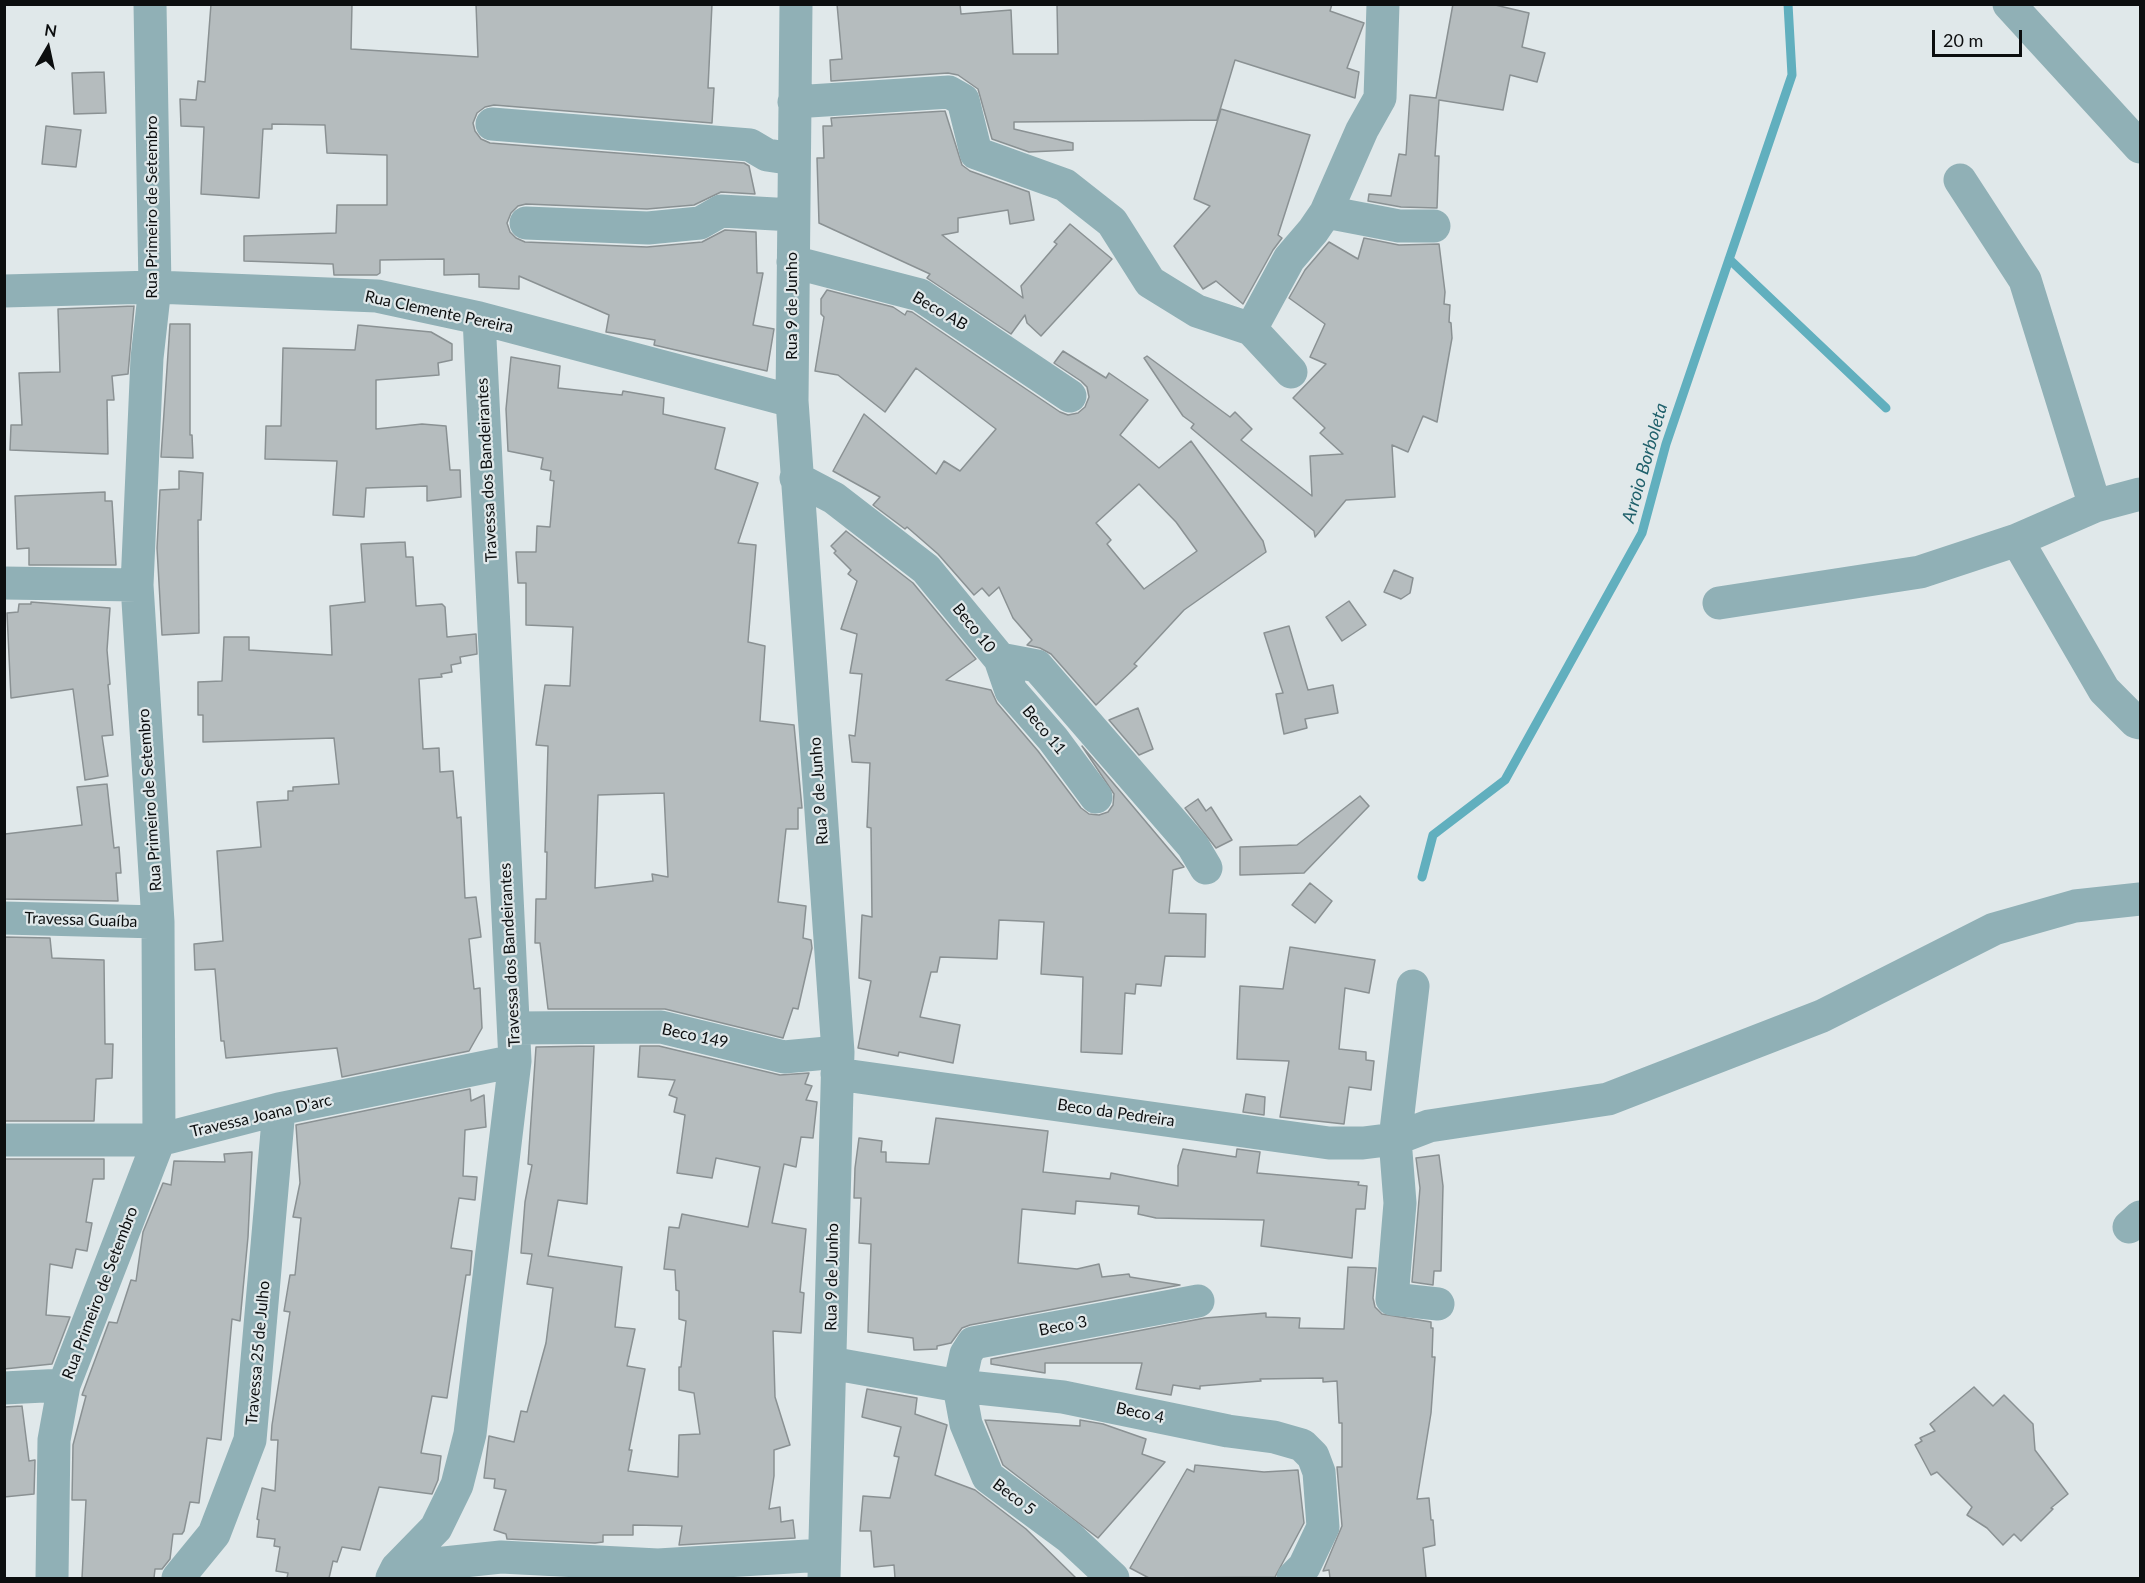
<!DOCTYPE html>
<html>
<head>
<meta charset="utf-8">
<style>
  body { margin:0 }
  #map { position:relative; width:2145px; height:1583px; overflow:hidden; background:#e0e8ea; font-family:Lato,sans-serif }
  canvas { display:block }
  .frame { position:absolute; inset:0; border:6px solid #0c0e0f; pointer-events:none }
  .north { position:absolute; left:18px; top:18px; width:60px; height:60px; -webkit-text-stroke:4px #e0e8ea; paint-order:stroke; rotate:9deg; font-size:16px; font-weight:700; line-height:24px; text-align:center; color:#0c0e0f }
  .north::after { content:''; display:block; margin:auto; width:21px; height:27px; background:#0c0e0f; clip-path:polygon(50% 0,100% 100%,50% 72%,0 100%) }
  .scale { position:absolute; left:1932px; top:30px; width:90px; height:27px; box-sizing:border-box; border:3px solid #0c0e0f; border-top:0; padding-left:8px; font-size:18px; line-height:21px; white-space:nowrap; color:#0c0e0f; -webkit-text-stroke:4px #e0e8ea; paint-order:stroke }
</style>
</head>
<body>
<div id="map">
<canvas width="2145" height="1583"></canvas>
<div class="frame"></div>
<div class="north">N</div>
<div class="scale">20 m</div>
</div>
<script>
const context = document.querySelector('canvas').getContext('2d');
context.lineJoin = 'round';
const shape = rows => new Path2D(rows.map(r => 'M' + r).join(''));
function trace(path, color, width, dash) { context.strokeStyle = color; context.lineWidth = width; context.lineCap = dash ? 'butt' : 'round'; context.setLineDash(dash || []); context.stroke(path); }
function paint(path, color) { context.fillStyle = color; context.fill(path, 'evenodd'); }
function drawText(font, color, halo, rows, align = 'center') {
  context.font = font + ' Lato,sans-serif'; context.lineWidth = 4.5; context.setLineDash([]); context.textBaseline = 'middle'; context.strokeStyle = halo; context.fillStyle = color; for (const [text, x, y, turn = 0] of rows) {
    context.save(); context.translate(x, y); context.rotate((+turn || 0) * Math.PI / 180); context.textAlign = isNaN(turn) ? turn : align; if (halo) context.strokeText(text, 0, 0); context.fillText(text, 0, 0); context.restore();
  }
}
const stream = shape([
  [1729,259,1886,408],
  [1422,877,1433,835,1505,780,1642,533,1666,444,1792,75,1788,4]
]);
const building = shape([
  [211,4,352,4,351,49,478,57,476,4,712,4,708,88,714,88,712,123,494,105,485,107,477,113,473,123,475,131,481,139,490,143,744,163,749,166,755,194,721,192,694,205,647,209,526,204,518,206,511,213,507,223,510,232,516,238,525,242,647,247,702,242,725,230,756,232,757,273,763,273,753,325,774,329,767,371,654,345,655,340,606,332,609,315,519,276,519,289,479,287,479,274,444,275,444,259,380,260,380,273,377,275,334,275,333,264,244,261,244,236,336,233,337,205,387,205,387,155,327,153,325,125,272,124,272,129,263,129,259,198,201,194,204,127,181,126,180,99,196,100,198,81,205,82,211,4],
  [837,4,960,4,961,14,1011,10,1013,54,1058,54,1057,4,1332,4,1330,11,1364,23,1347,68,1359,72,1355,98,1235,60,1217,120,1014,122,1014,129,1073,143,1073,150,1029,152,992,139,978,89,958,75,948,73,831,81,830,60,842,59,837,4],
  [1453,4,1491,4,1529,13,1522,47,1545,53,1537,82,1510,75,1503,110,1439,100,1435,156,1439,156,1437,208,1401,207,1368,201,1369,194,1391,196,1399,154,1406,155,1410,95,1436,98,1453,4],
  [104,72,106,113,74,114,72,73,104,72],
  [1221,109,1310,135,1278,235,1282,238,1273,250,1243,304,1216,281,1203,289,1174,246,1210,206,1194,199,1221,109],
  [945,111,962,165,970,171,1029,192,1034,220,1010,224,1008,210,958,218,958,232,942,235,1023,298,1021,286,1057,244,1054,242,1070,224,1112,259,1041,336,1027,323,1025,315,1011,334,927,278,930,274,819,223,817,158,824,158,823,126,832,126,831,118,945,111],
  [46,126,81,130,76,167,42,164,46,126],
  [1364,238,1399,245,1439,244,1445,292,1444,304,1450,305,1449,322,1451,323,1452,338,1437,422,1423,416,1408,452,1392,445,1395,497,1346,500,1315,537,1314,531,1191,428,1194,424,1183,416,1144,358,1147,356,1230,417,1235,412,1252,429,1241,440,1312,496,1310,456,1343,454,1320,433,1325,428,1293,398,1326,364,1310,357,1325,324,1289,298,1305,270,1329,242,1358,259,1364,238],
  [827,290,893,307,905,315,907,311,912,312,1060,412,1068,415,1078,413,1085,407,1089,397,1087,387,1081,381,1054,363,1063,351,1106,378,1109,373,1148,400,1120,435,1159,468,1191,441,1263,541,1266,552,1184,610,1134,664,1137,666,1096,705,1051,654,1040,648,1027,645,1032,640,1013,618,999,587,989,596,982,588,974,595,938,554,907,527,905,529,873,505,880,497,833,471,864,414,936,474,944,461,960,471,996,429,916,368,885,412,838,375,815,371,824,317,821,314,821,299,827,290],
  [1139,484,1176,522,1197,551,1144,589,1107,544,1111,540,1096,523,1139,484],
  [134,306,128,374,112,376,114,400,107,400,108,454,10,450,11,425,22,425,19,373,60,372,58,309,134,306],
  [170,324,190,324,190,435,192,435,193,458,161,457,170,324],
  [358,325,431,332,452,344,452,360,438,363,439,375,376,380,376,429,422,424,446,426,450,470,460,470,461,497,427,501,427,486,366,488,364,517,333,515,337,461,265,459,266,426,281,426,283,348,355,350,358,325],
  [511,357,560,366,558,388,622,395,623,391,664,398,663,414,725,428,715,469,758,483,738,543,756,545,748,642,765,646,760,721,794,725,802,808,798,808,798,829,786,829,778,902,806,906,803,938,811,940,812,948,798,1009,793,1008,783,1038,665,1009,548,1009,540,943,535,943,536,899,546,899,547,852,545,852,548,746,536,745,545,685,570,686,573,627,526,625,526,583,518,583,516,552,536,552,537,526,550,527,554,481,550,480,551,471,541,469,543,458,508,451,506,409,511,357],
  [664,793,668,877,652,874,653,881,595,888,598,795,664,793],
  [179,471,203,473,201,520,198,520,199,633,162,635,157,548,160,490,179,489,179,471],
  [105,492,105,501,112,501,116,565,29,565,29,548,17,549,15,496,105,492],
  [846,531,913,583,976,659,946,680,991,690,997,703,1038,751,1081,808,1089,814,1099,815,1108,812,1113,805,1114,794,1082,746,1184,867,1173,870,1169,913,1206,914,1205,957,1165,956,1161,986,1136,984,1135,994,1125,993,1122,1054,1081,1052,1083,977,1041,974,1044,922,999,920,997,959,940,957,937,972,931,972,920,1017,960,1025,953,1063,899,1052,898,1056,858,1048,871,981,859,978,862,915,872,917,871,828,867,827,870,763,852,762,849,735,855,736,862,674,850,673,857,634,841,629,857,581,848,574,851,570,834,553,836,551,831,546,846,531],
  [405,542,406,557,413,557,416,606,442,604,445,607,447,637,476,634,477,654,460,657,461,663,451,665,452,672,441,674,442,677,419,679,423,749,439,748,440,772,453,771,457,818,461,817,465,898,476,897,481,937,469,939,474,989,480,988,482,1028,469,1051,342,1077,337,1048,226,1058,224,1041,221,1041,215,969,195,970,194,944,223,941,217,851,261,847,257,802,288,800,288,791,293,791,293,787,339,784,334,738,203,742,203,715,198,715,198,682,222,681,224,637,249,637,249,650,332,655,330,606,365,602,361,544,405,542],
  [1394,570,1413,578,1410,593,1401,599,1384,592,1394,570],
  [1349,601,1366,625,1342,641,1326,617,1349,601],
  [31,602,110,608,107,650,110,684,108,685,113,735,102,736,108,776,85,780,73,689,11,698,7,613,18,612,19,604,31,604,31,602],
  [1289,626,1308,690,1333,685,1338,713,1305,719,1307,728,1284,734,1276,694,1283,693,1264,633,1289,626],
  [1138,708,1153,749,1139,755,1109,720,1138,708],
  [107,784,114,848,119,847,121,873,116,873,118,901,4,899,5,834,82,825,77,787,107,784],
  [1360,796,1369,806,1304,873,1240,875,1240,847,1297,845,1360,796],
  [1198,799,1206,811,1211,807,1232,840,1216,848,1185,808,1198,799],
  [1310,883,1332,901,1315,923,1292,905,1310,883],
  [4,937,50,938,52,958,104,960,105,1044,113,1044,112,1078,96,1079,94,1121,4,1121,4,937],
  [1290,947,1375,960,1369,993,1345,988,1339,1049,1366,1052,1366,1060,1374,1061,1371,1090,1349,1087,1344,1124,1280,1117,1289,1061,1237,1059,1240,986,1283,989,1290,947],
  [594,1046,587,1204,558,1200,548,1256,622,1267,615,1327,635,1329,627,1366,645,1369,629,1450,632,1450,628,1471,678,1477,679,1435,700,1434,694,1393,679,1390,679,1367,681,1367,686,1321,679,1319,679,1291,676,1290,675,1270,664,1269,669,1227,679,1228,682,1214,748,1227,760,1167,716,1158,712,1178,677,1173,685,1115,674,1112,677,1098,669,1095,675,1080,638,1077,640,1046,659,1046,780,1075,809,1073,805,1084,812,1086,806,1100,817,1102,813,1138,801,1137,796,1167,784,1164,772,1223,806,1229,800,1292,804,1293,801,1333,773,1331,775,1397,790,1445,774,1450,774,1476,769,1509,780,1507,781,1522,793,1520,795,1538,679,1545,682,1526,633,1525,633,1535,603,1535,603,1542,595,1543,507,1539,506,1534,494,1530,506,1490,494,1488,495,1479,484,1478,489,1436,514,1442,521,1411,527,1412,546,1343,553,1288,527,1284,532,1254,521,1253,525,1202,532,1165,528,1164,536,1047,594,1046],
  [470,1089,471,1101,484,1095,486,1127,465,1130,463,1176,477,1177,475,1200,459,1198,451,1248,472,1251,470,1275,466,1275,447,1398,432,1396,421,1453,441,1456,438,1480,432,1494,379,1487,360,1550,342,1547,337,1562,333,1561,329,1578,287,1578,288,1573,276,1571,280,1547,274,1546,275,1539,257,1537,259,1520,257,1519,262,1488,275,1491,278,1440,271,1440,272,1425,290,1312,284,1311,290,1275,295,1275,301,1218,293,1217,300,1183,296,1125,470,1089],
  [1246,1094,1265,1097,1264,1115,1243,1112,1246,1094],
  [936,1118,1048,1131,1043,1172,1110,1179,1111,1173,1178,1186,1178,1166,1183,1149,1236,1157,1237,1149,1260,1152,1257,1173,1359,1182,1358,1185,1367,1186,1365,1209,1356,1209,1352,1258,1261,1246,1264,1220,1156,1218,1138,1214,1139,1206,1076,1201,1075,1214,1022,1209,1018,1263,1077,1269,1099,1264,1102,1277,1129,1274,1130,1277,1180,1285,970,1325,962,1328,951,1343,937,1346,937,1349,914,1350,913,1338,868,1332,871,1244,859,1243,861,1198,854,1198,855,1168,859,1138,882,1141,881,1152,886,1152,886,1162,929,1164,936,1118],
  [252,1152,248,1237,240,1321,232,1319,221,1440,207,1438,199,1503,190,1502,184,1531,182,1534,173,1534,170,1559,162,1569,155,1569,154,1578,82,1578,86,1500,72,1500,73,1445,86,1396,82,1395,109,1322,117,1323,131,1280,136,1281,143,1232,163,1183,171,1185,174,1161,225,1162,224,1154,252,1152],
  [1439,1155,1443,1186,1441,1271,1434,1271,1433,1285,1412,1282,1420,1188,1416,1158,1439,1155],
  [4,1159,104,1159,104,1179,93,1179,86,1222,92,1223,87,1251,76,1249,72,1268,50,1264,46,1315,70,1317,52,1364,4,1369,4,1159],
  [1348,1267,1376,1268,1373,1298,1375,1307,1382,1314,1431,1322,1431,1328,1433,1328,1432,1357,1435,1357,1431,1413,1417,1499,1429,1498,1431,1520,1433,1520,1435,1545,1423,1548,1426,1578,1330,1578,1329,1570,1323,1571,1342,1526,1337,1467,1342,1467,1342,1423,1339,1423,1337,1381,1323,1382,1323,1378,1260,1379,1261,1381,1200,1386,1200,1389,1173,1385,1171,1395,1136,1389,1142,1363,1045,1363,1045,1373,991,1364,991,1359,1205,1318,1266,1313,1266,1317,1300,1318,1299,1328,1344,1329,1348,1267],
  [1974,1387,1993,1406,2004,1395,2033,1424,2035,1450,2068,1494,2051,1508,2053,1509,2021,1541,2014,1534,2003,1545,1987,1528,1967,1515,1972,1507,1937,1472,1931,1475,1915,1445,1922,1441,1920,1438,1935,1431,1930,1424,1974,1387],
  [867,1389,917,1398,915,1414,947,1425,935,1475,975,1490,1026,1529,1076,1578,895,1578,894,1565,874,1567,871,1531,860,1531,863,1496,890,1498,899,1457,894,1456,901,1427,862,1417,867,1389],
  [22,1406,29,1461,35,1460,34,1494,4,1497,4,1407,22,1406],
  [985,1420,1080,1426,1080,1420,1103,1424,1146,1439,1142,1454,1165,1462,1098,1538,1003,1465,985,1420],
  [1195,1465,1264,1472,1298,1470,1304,1523,1275,1577,1149,1578,1130,1568,1187,1469,1194,1472,1195,1465]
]);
const minor = shape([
  [796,4,792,401,838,1052,824,1578],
  [2009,4,2140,147],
  [794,102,949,92,963,100,976,153,1065,185,1112,222,1150,282,1197,311,1251,329],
  [492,124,750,145,767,155,794,159],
  [1960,180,2025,280,2095,506],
  [1326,212,1399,226,1434,226],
  [526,223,648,228,700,223,721,211,793,215],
  [793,262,920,295,1070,396],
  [4,291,155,287,377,296,479,318,792,401],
  [1291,372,1251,329,1289,259,1313,231,1326,212,1362,130,1380,98,1383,4],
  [796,478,834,498,926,569,1000,659,1037,666,1193,846,1206,868],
  [2017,540,2104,690,2136,722,2140,723],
  [4,583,137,585],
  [1719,603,1920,572,2017,540,2095,506,2140,494],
  [1000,659,1011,691,1053,739,1096,797],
  [4,918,158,922],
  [1413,986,1395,1139,1400,1203,1392,1299,1438,1304],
  [514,1028,661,1027,784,1057,838,1052],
  [837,1074,1329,1143,1363,1143,1395,1139,1429,1126,1608,1099,1822,1016,1994,929,2075,906,2140,899],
  [4,1140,159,1140,279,1109,515,1061],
  [2129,1227,2140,1217],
  [830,1363,959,1386,1063,1397,1228,1431,1274,1437,1302,1445,1313,1456,1319,1472,1323,1527,1304,1567,1293,1578],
  [4,1388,64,1385],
  [397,1568,501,1557,658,1565,824,1555],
  [52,1578,54,1440,64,1385,159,1140,158,922,137,585,147,358,155,287,150,4],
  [178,1578,214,1534,250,1440,279,1109],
  [392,1578,397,1568,436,1528,457,1485,470,1434,515,1061,479,318],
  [1113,1578,1069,1537,988,1477,966,1424,959,1386,966,1354,973,1343,1198,1301]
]);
const streetNames = [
  ["Rua Primeiro de Setembro",152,207,-90],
  ["Rua 9 de Junho",792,306,-90],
  ["Beco AB",940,311,30],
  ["Rua Clemente Pereira",439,312,12],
  ["Travessa dos Bandeirantes",487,470,-93],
  ["Beco 10",974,628,51],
  ["Beco 11",1044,730,50],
  ["Rua 9 de Junho",819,791,-94],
  ["Rua Primeiro de Setembro",150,800,-94],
  ["Travessa Guaíba",81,920,2],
  ["Travessa dos Bandeirantes",510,955,-93],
  ["Beco 149",695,1036,12],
  ["Beco da Pedreira",1116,1113,8],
  ["Travessa Joana D'arc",261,1116,-13],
  ["Rua 9 de Junho",832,1277,-89],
  ["Rua Primeiro de Setembro",100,1293,-69],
  ["Beco 3",1063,1326,-11],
  ["Travessa 25 de Julho",258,1353,-85],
  ["Beco 4",1140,1413,12],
  ["Beco 5",1014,1497,37]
];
const waterNames = [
  ["Arroio Borboleta",1645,463,-74]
];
trace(stream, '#61afbe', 9);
paint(building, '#b5bcbe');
trace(building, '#8a9193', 1.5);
trace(minor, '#90b0b6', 33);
drawText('16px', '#0c0e0f', '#e0e8ea', streetNames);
drawText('italic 18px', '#1f606b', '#e0e8ea', waterNames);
</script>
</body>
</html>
